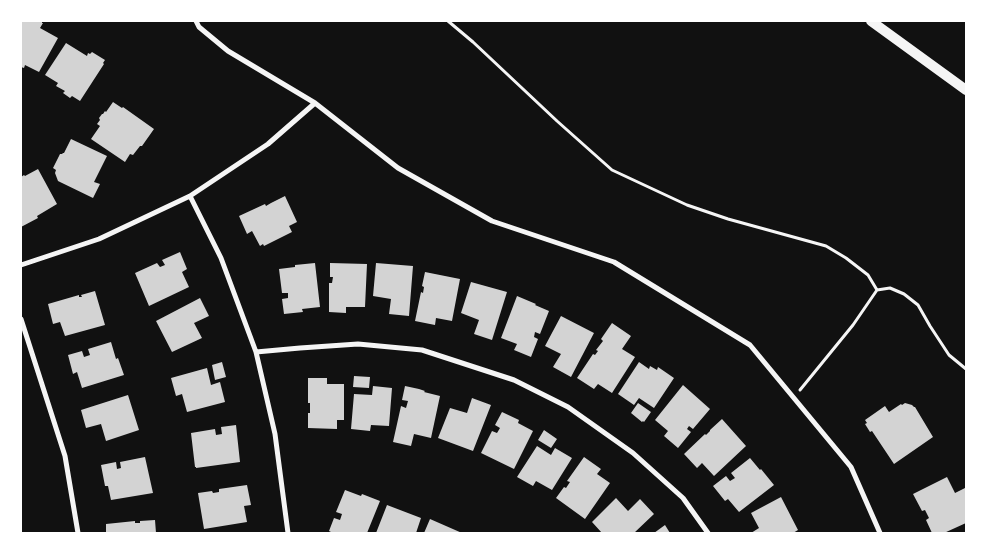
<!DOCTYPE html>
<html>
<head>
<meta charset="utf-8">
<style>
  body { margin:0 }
  #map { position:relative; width:987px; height:554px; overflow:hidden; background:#111; font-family:"IBM Plex Serif",serif }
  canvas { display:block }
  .frame { position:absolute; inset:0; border:22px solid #fff; pointer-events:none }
</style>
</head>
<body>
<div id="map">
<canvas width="987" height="554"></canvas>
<div class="frame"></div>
</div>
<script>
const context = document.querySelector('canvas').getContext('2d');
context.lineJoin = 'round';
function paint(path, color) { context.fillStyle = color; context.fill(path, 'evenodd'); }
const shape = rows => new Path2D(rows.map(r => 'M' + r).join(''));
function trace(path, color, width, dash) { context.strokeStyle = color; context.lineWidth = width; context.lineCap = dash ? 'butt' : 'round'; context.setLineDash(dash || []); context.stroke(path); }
const building = shape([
  [21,21,42,21,42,23,43,23,40,28,58,38,39,72,25,65,24,68,21,67],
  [66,43,87,56,88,53,90,54,92,52,105,60,103,63,104,64,80,101,72,96,70,98,63,93,65,91,56,86,58,83,45,75],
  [113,102,122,108,123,107,154,129,142,146,140,146,133,155,130,154,125,162,91,139,100,126,97,124,100,120,99,118,102,114,103,114,105,111,106,112],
  [71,139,107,156,94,182,100,184,93,198,60,182,58,181,55,173,56,170,53,168,60,154,62,154,63,153,64,153],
  [38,169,57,204,37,216,38,218,21,227,21,177,24,175,25,176],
  [285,196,297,222,289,226,292,232,264,246,263,244,260,246,252,231,247,234,239,216,265,204,266,206,271,203],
  [180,252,187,269,182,272,189,287,149,306,135,273,157,263,160,267,165,265,162,260],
  [315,263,320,307,302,309,303,312,284,314,282,299,288,298,288,293,282,293,279,269,295,267,295,265],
  [330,263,367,264,365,307,346,307,346,313,329,312,329,283,332,283,333,277,330,277],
  [376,263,413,266,409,316,389,314,391,299,373,296],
  [425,272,460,279,452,321,436,318,435,325,415,321,421,292,423,293,424,287,422,286],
  [471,282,507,292,492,340,474,334,479,320,461,313],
  [95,291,105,325,65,336,60,322,53,324,48,304,79,295,79,297,82,297,81,295],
  [517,296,536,304,535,305,549,311,540,334,535,332,534,337,538,339,531,357,514,350,517,344,501,338],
  [200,298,209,316,194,323,202,338,172,352,156,321],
  [561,316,594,333,571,377,553,367,561,354,545,346],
  [612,323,631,336,622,349,635,357,612,393,598,384,594,389,577,378,593,354,595,355,598,351,596,350,603,341,601,339],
  [111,342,116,359,118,358,124,375,82,388,77,372,73,374,68,355,82,351,84,357,90,355,88,349],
  [222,362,226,377,215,380,212,365],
  [639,362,649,369,650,366,657,370,658,367,674,378,654,408,639,398,634,405,618,394],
  [207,368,211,385,220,382,225,402,187,412,182,394,176,396,171,378],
  [354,376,370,377,369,388,353,387],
  [308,378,327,378,327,384,344,384,344,420,337,420,337,429,308,428,308,413,310,413,310,403,308,403],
  [683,385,710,409,693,429,689,426,687,429,691,432,678,448,664,436,668,431,655,420],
  [373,386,392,388,389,426,371,425,370,431,351,429,354,394,372,395],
  [405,386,419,389,425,391,424,392,440,396,431,438,414,434,411,446,393,442,401,406,406,408,408,401,402,400],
  [128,395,139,430,106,441,101,424,86,428,81,410],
  [472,398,491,405,473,451,438,438,450,408,467,413],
  [638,403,651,412,644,422,643,421,642,422,631,413],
  [905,403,912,405,914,407,915,407,933,437,894,464,872,431,870,432,865,424,867,423,865,420,885,406,889,412,901,404,902,405],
  [502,412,519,420,518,423,533,431,514,469,481,453,492,431,497,433,500,428,495,425],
  [722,419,746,446,714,476,702,463,697,468,684,454,705,434,706,435,710,431,710,430],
  [236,425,240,462,196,468,196,467,195,467,191,433,215,429,216,435,222,434,221,427],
  [544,430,557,439,551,448,538,440],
  [537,446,551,455,555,448,572,458,552,490,536,481,533,486,517,477],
  [145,457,153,493,111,500,108,486,105,486,101,465,116,462,117,469,121,468,120,462],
  [584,457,601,469,597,474,610,483,585,519,556,498,564,487,566,488,570,482,567,481],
  [750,458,760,470,761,469,774,485,739,512,728,499,725,501,713,486,726,476,730,481,735,478,731,473],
  [947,477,955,493,965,488,966,490,966,523,944,533,944,532,932,533,926,520,929,518,925,510,922,511,913,494],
  [247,485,251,505,244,506,247,522,204,529,198,493,212,491,213,493,219,492,219,489],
  [345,490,361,496,362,494,380,501,367,533,333,533,329,531,334,518,340,520,342,514,336,512],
  [781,497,798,530,793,533,751,533,759,528,751,513],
  [616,498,628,511,640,499,654,514,634,533,602,533,592,522],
  [387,505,421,518,416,533,376,533],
  [430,519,462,533,424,533],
  [155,520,156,533,106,533,106,524,135,521,135,523,140,523,140,521],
  [665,525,670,533,654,533]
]);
const path = shape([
  [448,21,473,42,557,121,612,170,687,205,728,219,826,246,846,258,868,275,877,290,853,325,800,390],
  [877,290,890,288,904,294,918,305,930,326,949,355,966,369]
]);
const minor = shape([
  [196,21,199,27,228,51,315,103,398,168,492,221,614,262,750,345,851,467,880,533],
  [190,196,221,258,256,352,275,434,288,533],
  [21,265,99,239,190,196,268,144,315,103],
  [21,319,65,456,78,533],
  [256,352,300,348,358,344,422,350,514,380,568,407,633,453,683,498,708,533]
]);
const secondary = shape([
  [871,21,966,90]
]);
paint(building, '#d3d3d3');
trace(path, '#f5f5f5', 3);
trace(minor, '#f5f5f5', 5);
trace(secondary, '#f5f5f5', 10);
</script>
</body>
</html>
